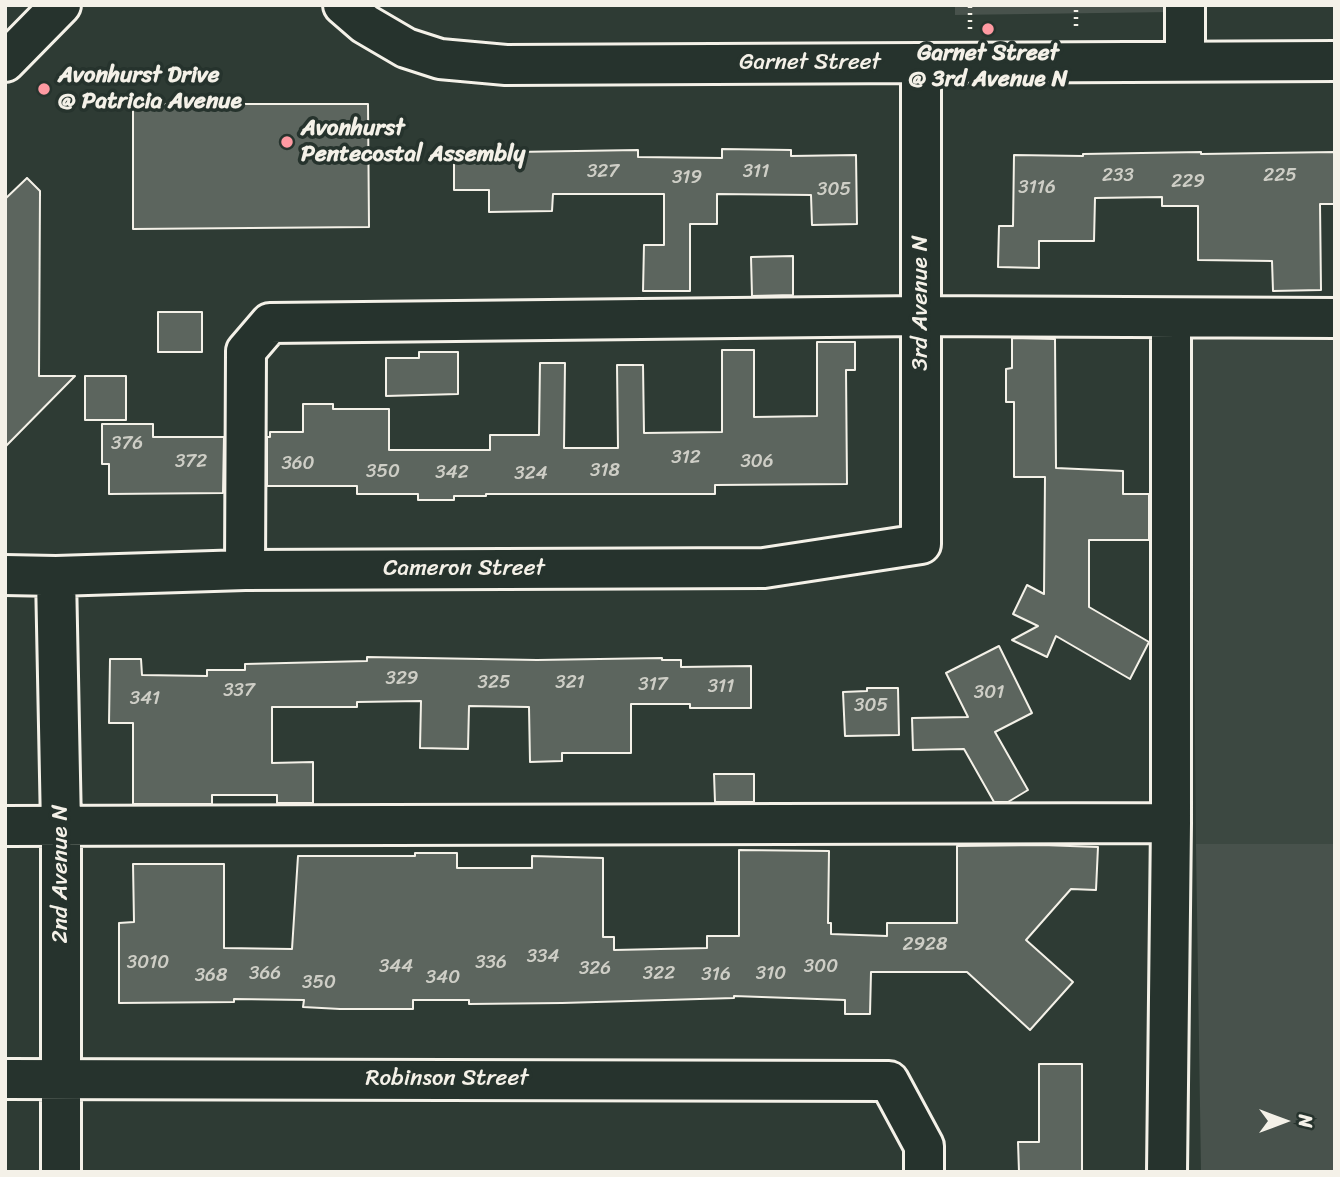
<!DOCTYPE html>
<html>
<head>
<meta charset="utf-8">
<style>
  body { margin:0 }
  #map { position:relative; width:1340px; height:1177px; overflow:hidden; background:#2e3b34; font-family:Sriracha,sans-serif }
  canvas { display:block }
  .frame { position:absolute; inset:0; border:7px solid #f4f1e8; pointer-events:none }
  .north { position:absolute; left:1249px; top:1086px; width:70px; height:70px; -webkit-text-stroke:5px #26332d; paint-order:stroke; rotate:90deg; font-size:19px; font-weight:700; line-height:28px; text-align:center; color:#f4f1e8 }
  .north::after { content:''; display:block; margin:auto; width:24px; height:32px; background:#f4f1e8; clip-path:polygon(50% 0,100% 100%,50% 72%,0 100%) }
</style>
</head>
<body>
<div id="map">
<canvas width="1340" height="1177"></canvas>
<div class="frame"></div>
<div class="north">N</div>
</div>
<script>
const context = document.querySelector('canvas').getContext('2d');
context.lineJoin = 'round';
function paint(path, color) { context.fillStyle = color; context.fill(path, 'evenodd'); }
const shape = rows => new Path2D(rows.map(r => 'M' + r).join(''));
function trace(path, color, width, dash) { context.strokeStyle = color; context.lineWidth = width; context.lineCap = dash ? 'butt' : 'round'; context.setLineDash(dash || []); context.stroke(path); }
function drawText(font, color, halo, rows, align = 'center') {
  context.font = font + ' Sriracha,sans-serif'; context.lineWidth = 7; context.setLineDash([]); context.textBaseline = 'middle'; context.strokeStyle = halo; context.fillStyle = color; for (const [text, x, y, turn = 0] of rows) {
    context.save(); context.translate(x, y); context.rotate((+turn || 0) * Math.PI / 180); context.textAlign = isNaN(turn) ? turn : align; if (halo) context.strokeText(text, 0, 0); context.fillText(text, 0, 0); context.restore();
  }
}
const built = shape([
  [1191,334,1335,334,1335,844,1196,844]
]);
const green = shape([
  [955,5,1172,5,1172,12,955,15],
  [1196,844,1335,844,1335,1172,1201,1172]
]);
const building = shape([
  [133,104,368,104,369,227,133,229,133,104],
  [722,149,791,150,791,156,856,155,857,224,812,225,811,195,717,194,717,224,690,224,690,291,643,291,644,245,664,245,664,194,553,194,552,211,489,212,489,190,454,190,454,153,638,150,638,157,722,158,722,149],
  [1201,152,1201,154,1335,152,1335,204,1320,204,1321,290,1273,291,1272,261,1198,260,1198,206,1162,206,1162,197,1095,198,1094,241,1039,241,1039,268,998,267,999,226,1013,226,1014,155,1083,156,1083,154,1201,152],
  [27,178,40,191,39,376,75,376,5,447,5,199,27,178],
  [793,256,793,295,752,296,751,257,793,256],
  [158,312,202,312,202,352,158,352,158,312],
  [1012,338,1055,339,1056,468,1123,471,1123,494,1149,494,1149,540,1089,540,1089,607,1149,642,1130,679,1056,636,1047,657,1012,640,1038,626,1013,614,1027,585,1044,594,1045,477,1014,477,1014,402,1006,402,1006,369,1012,368,1012,338],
  [817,342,855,342,855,370,846,370,847,484,715,485,715,494,486,494,486,496,454,496,454,500,418,500,418,494,357,494,357,486,267,486,267,437,270,437,270,432,303,432,303,404,333,404,333,409,389,409,389,450,490,450,490,435,539,435,540,363,565,363,564,448,618,448,617,365,643,365,644,433,722,432,722,350,754,350,754,417,817,416,817,342],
  [419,352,458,352,458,394,386,396,386,358,419,358,419,352],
  [85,376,126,376,126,420,85,420,85,376],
  [102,424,153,424,153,437,224,437,223,493,109,494,109,464,102,464,102,424],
  [999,646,1032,713,995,732,1028,790,1008,802,994,802,964,749,913,750,912,718,968,717,946,673,999,646],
  [367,657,537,660,662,658,662,660,681,660,681,667,751,666,751,708,690,708,690,704,631,704,631,753,562,753,562,761,530,762,529,707,469,706,468,749,420,748,421,701,357,702,357,707,272,707,272,763,313,762,313,803,277,803,277,795,212,795,212,804,133,804,133,723,109,723,110,659,141,659,142,675,207,676,207,670,245,670,245,664,367,661,367,657],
  [867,688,898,688,899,735,845,736,843,692,867,691,867,688],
  [714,774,754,774,754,802,715,802,714,774],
  [1042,845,1098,847,1096,890,1071,889,1026,940,1073,982,1030,1030,967,972,871,972,870,1014,845,1014,845,1000,734,996,734,998,562,1003,469,1004,469,1000,413,1000,413,1009,340,1009,303,1007,304,1000,234,999,234,1002,119,1003,119,923,134,922,133,864,224,864,224,948,292,949,298,856,415,856,415,853,457,853,457,868,532,868,532,856,603,858,603,937,614,937,614,950,707,948,707,936,739,936,739,850,829,851,828,923,831,923,831,934,887,936,887,923,957,923,957,846,1042,845],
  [1039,1064,1082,1064,1082,1172,1019,1172,1018,1142,1039,1142,1039,1064]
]);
const path = shape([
  [1076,26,1076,5],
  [970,29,970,5]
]);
const minor = shape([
  [343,5,365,24,406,48,440,59,506,65,1335,61],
  [1185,5,1185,61],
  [5,62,61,5],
  [245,570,246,351,270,323,920,316,1335,318],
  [5,575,56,576,245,570,764,568,921,544,921,63],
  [56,576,61,826,61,1172],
  [5,826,1171,823],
  [5,1079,889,1081,924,1146,924,1172],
  [1167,1172,1171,823,1171,318]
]);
const markers = [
  [988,29,7,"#ff9aa2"],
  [44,89,7,"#ff9aa2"],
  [287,142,7,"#ff9aa2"]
];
const numberNames = [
  ["327",603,172],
  ["311",756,172],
  ["233",1118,176],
  ["225",1280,176],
  ["319",687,178],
  ["229",1188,182],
  ["3116",1037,188],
  ["305",834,190],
  ["376",127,444],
  ["312",686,458],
  ["372",191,462],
  ["306",757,462],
  ["360",298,464],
  ["318",605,471],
  ["350",383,472],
  ["342",452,473],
  ["324",531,474],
  ["329",402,679],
  ["325",494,683],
  ["321",570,683],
  ["317",653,685],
  ["311",721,687],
  ["337",239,691],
  ["301",989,693],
  ["341",145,699],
  ["305",871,706],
  ["2928",925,945],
  ["334",543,957],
  ["3010",148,963],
  ["336",491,963],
  ["344",396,967],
  ["300",821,967],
  ["326",595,969],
  ["366",265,974],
  ["322",659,974],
  ["310",771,974],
  ["316",716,975],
  ["368",211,976],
  ["340",443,978],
  ["350",319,983]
];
const poiNames = [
  ["Garnet Street",988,54,"center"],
  ["@ 3rd Avenue N",988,80,"center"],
  ["Avonhurst Drive",58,76],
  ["@ Patricia Avenue",58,102],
  ["Avonhurst",301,129],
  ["Pentecostal Assembly",301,155]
];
const streetNames = [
  ["Garnet Street",810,63],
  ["3rd Avenue N",921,303,-90],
  ["Cameron Street",464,569],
  ["2nd Avenue N",61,874,-90],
  ["Robinson Street",447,1079]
];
paint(built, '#3c4841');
paint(green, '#48524c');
paint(building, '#5c655e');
trace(building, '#f4f1e8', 2);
trace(minor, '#f4f1e8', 44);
trace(path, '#f4f1e8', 4.5, [2, 5]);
trace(minor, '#26332d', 38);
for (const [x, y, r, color] of markers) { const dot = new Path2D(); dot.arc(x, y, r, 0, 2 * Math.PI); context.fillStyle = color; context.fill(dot); trace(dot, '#26332d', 2.5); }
drawText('19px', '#cecec6', null, numberNames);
drawText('bold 23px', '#f4f1e8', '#26332d', poiNames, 'left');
drawText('23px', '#f4f1e8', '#26332d', streetNames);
</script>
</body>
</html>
